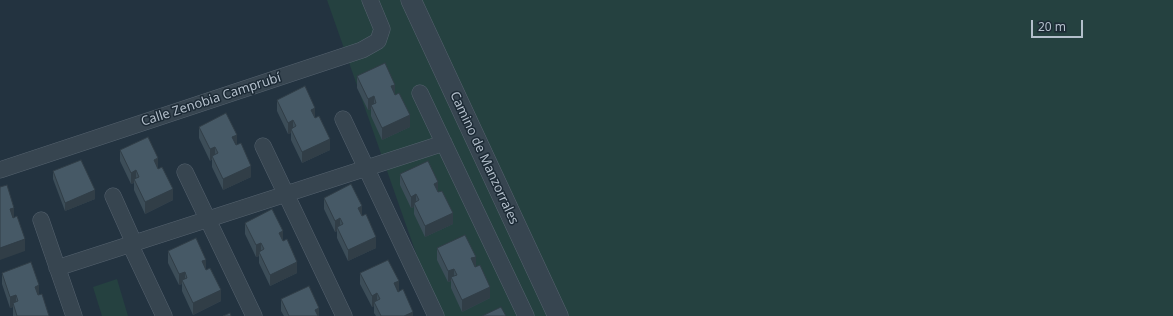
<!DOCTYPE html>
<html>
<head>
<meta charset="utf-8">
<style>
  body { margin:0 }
  #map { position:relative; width:1173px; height:316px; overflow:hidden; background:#233340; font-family:"Noto Sans",sans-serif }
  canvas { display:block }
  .scale { position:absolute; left:1031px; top:20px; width:52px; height:18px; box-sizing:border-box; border:2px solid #b3bfcb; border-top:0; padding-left:5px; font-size:12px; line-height:14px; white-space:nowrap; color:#b3bfcb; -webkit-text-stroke:3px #1c2a35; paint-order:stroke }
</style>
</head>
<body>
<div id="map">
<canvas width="1173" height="316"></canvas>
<div class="scale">20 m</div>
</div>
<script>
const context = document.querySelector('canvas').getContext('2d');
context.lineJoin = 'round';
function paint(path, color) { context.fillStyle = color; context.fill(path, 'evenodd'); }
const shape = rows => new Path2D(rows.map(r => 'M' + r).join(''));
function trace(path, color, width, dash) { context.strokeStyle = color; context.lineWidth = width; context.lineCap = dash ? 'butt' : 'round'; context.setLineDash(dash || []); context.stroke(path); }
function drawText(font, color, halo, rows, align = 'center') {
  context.font = font + ' "Noto Sans",sans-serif'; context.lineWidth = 3; context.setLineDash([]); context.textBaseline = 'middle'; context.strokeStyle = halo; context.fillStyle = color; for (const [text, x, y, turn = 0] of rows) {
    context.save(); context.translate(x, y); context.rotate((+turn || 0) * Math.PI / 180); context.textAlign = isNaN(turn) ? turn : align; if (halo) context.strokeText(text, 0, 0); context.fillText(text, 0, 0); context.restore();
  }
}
const green = shape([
  [327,0,1173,0,1173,316,438,316],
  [117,279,128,316,102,316,93,287]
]);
const minor = shape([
  [420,93,526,316],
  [343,119,436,316],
  [263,146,344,316],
  [0,170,362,50,378,41,382,29,370,0],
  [185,172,254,316],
  [113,196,134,243],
  [41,220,74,316],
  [130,244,164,316],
  [57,268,444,143]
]);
const tertiary = shape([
  [411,0,558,316]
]);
const wall = shape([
  [357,76,395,95,410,127,382,140,371,116,371,109,368,110,357,88],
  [277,100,315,118,330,150,302,163,291,140,291,133,288,134,277,111],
  [199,127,237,145,251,177,223,190,212,167,212,159,210,161,199,138],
  [120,150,158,158,158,169,173,200,145,214,134,190,134,183,131,184,120,161],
  [53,171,95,199,65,211,53,179],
  [400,174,438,192,453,224,425,237,414,214,414,207,411,208,400,185],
  [324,198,362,216,376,248,348,261,337,238,337,231,335,232,324,209],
  [245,223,283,241,297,273,270,286,259,263,259,256,256,257,245,234],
  [437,248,476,267,490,298,462,312,451,288,451,281,448,282,437,260],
  [168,251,206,270,221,301,193,315,182,291,182,284,179,285,168,263],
  [2,273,39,295,49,316,13,316,13,307,10,308,2,284],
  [360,273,399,292,413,316,376,316,374,313,374,306,372,307,360,284],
  [281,299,319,316,284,316,281,311]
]);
const shadedWall = shape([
  [395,85,395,96,391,86],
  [374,96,374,108,371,105,371,109,368,110,368,99],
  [315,108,315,119,311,110],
  [410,115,410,127,382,140,382,128],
  [293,120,293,132,291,129,291,133,288,134,288,123],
  [237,135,237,146,232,137],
  [330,139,330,150,302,163,302,152],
  [215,147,215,158,212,156,212,159,210,161,210,149],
  [158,158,158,170,154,160],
  [251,166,251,177,223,190,223,179],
  [136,170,136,182,134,179,134,183,131,184,131,173],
  [438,182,438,194,434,184],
  [173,189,173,200,145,214,145,202],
  [95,190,95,199,65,211,65,203],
  [416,194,416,206,414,203,414,207,411,208,411,197],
  [362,206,362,218,358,208],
  [14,208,14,219,10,220,10,209],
  [453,213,453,224,425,237,425,226],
  [340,218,340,229,337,227,337,231,335,232,335,221],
  [283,231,283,242,279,233],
  [376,237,376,248,348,261,348,250],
  [25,239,25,251,0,260,0,248],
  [261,243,261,255,259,252,259,256,256,257,256,245],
  [476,257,476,268,471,258],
  [206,260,206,271,202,261],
  [297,262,297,273,270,286,270,275],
  [454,269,454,280,451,277,451,281,448,282,448,271],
  [185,272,185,283,182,280,182,284,179,285,179,274],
  [399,281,399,293,394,283],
  [39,285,39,297,35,298,35,287],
  [490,287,490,298,462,312,462,300],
  [221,290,221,301,193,315,193,303],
  [377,293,377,305,374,302,374,306,372,307,372,296],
  [16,295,16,306,13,303,13,307,10,308,10,297],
  [319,308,319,316,315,316,315,310],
  [413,312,413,316,404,316]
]);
const building = shape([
  [385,63,395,85,391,86,395,95,399,93,410,115,382,128,371,105,376,103,374,96,368,99,357,76,385,63],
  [305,86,315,108,311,110,315,118,319,116,330,139,302,152,291,129,296,126,293,120,288,123,277,100,305,86],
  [226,113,237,135,232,137,236,145,241,143,251,166,223,179,212,156,218,153,215,147,210,149,199,127,226,113],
  [148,137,158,158,154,160,158,169,162,167,173,189,145,202,134,179,139,177,136,170,131,173,120,150,148,137],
  [81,160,95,190,65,203,53,171,81,160],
  [428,161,438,182,434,184,438,192,442,191,453,213,425,226,414,203,419,200,416,194,411,197,400,174,428,161],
  [351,184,362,206,358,208,362,216,366,214,376,237,348,250,337,227,343,224,340,218,335,221,324,198,351,184],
  [7,185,14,208,10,209,13,218,17,216,25,239,0,248,0,187,7,185],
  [272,209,283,231,279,233,283,241,287,239,297,262,270,275,259,252,264,249,261,243,256,245,245,223,272,209],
  [465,235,476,257,471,258,475,267,480,265,490,287,462,300,451,277,457,275,454,269,448,271,437,248,465,235],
  [196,238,206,260,202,261,206,270,210,268,221,290,193,303,182,280,187,278,185,272,179,274,168,251,196,238],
  [388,260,399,281,394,283,398,292,403,289,413,312,404,316,381,316,374,302,380,299,377,293,372,296,360,273,388,260],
  [31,262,39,285,35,287,38,295,42,294,49,316,17,316,13,303,18,301,16,295,10,297,2,273,31,262],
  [309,286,319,308,315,310,318,316,289,316,281,299,309,286],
  [501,307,506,316,482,316,501,307],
  [230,313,231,316,223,316,230,313]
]);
const streetNames = [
  ["Calle Zenobia Camprubí",211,100,-18],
  ["Camino de Manzorrales",484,158,65]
];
paint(green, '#254140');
trace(minor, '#55626e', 17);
trace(tertiary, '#55626e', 21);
trace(minor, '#374550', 16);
trace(tertiary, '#374550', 20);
paint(wall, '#3c4d58');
paint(shadedWall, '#313e47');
paint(building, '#465966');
trace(building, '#313e47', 1);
drawText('13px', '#b3bfcb', '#1c2a35', streetNames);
</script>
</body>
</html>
